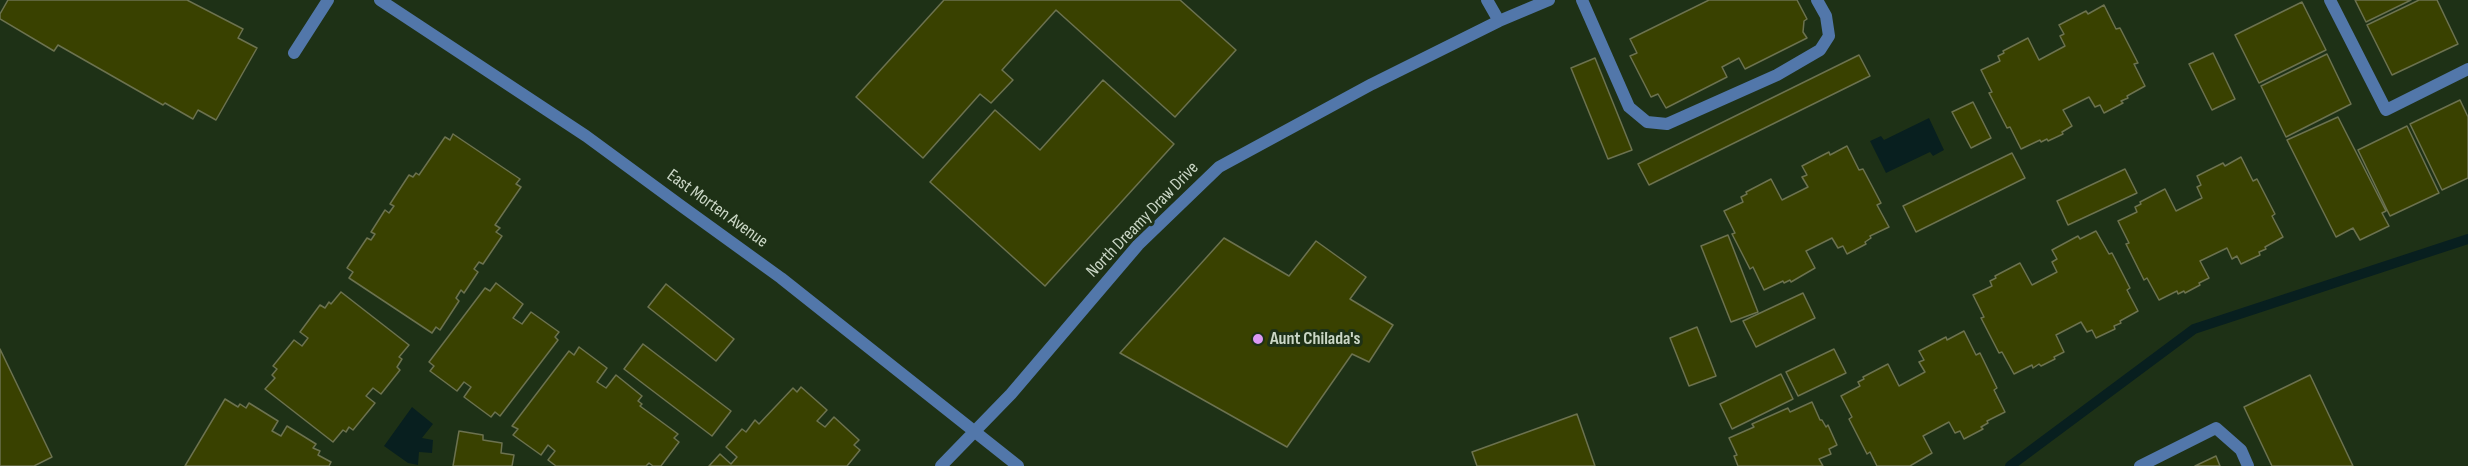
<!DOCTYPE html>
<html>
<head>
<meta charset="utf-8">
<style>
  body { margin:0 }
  canvas { display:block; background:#1e3116 }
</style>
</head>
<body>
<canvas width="2468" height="466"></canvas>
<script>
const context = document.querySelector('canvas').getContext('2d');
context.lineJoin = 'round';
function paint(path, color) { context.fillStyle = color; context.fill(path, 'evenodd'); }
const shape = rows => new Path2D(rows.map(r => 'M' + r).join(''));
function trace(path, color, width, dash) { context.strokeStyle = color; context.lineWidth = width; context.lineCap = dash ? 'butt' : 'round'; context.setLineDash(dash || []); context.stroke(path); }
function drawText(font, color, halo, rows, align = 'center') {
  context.font = font + ' "Sofia Sans Condensed",sans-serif'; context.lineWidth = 6; context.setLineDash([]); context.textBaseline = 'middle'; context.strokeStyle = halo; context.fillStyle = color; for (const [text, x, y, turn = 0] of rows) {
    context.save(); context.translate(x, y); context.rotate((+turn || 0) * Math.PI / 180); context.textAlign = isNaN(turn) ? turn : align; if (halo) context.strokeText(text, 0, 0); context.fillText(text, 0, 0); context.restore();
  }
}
const water = shape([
  [1929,118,1944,150,1933,156,1930,152,1886,173,1870,141,1881,136,1884,140],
  [412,407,433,424,422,438,433,440,432,453,419,452,418,465,408,463,384,446]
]);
const stream = shape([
  [2010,466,2194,329,2468,239]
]);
const building = shape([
  [8,0,187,0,243,29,238,38,257,48,216,120,198,110,193,119,165,103,163,105,58,45,54,51,0,19,0,14,8,0],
  [944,0,1180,0,1236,50,1175,117,1056,10,1002,70,1013,80,991,103,980,94,923,158,856,97,944,0],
  [1709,0,1797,0,1807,19,1804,21,1803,32,1807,38,1745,69,1739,58,1722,67,1727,77,1666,108,1658,94,1651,97,1630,56,1637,53,1630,39,1709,0],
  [2355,0,2411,0,2366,22,2355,0],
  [2419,0,2437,0,2458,44,2392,75,2367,25,2419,0],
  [2302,2,2326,50,2259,83,2235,35,2302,2],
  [2104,5,2116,29,2120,28,2138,63,2134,64,2145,86,2127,96,2128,98,2121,101,2123,103,2104,113,2100,105,2095,107,2089,97,2063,110,2072,126,2062,132,2063,134,2048,141,2047,139,2041,142,2040,140,2021,149,2010,127,2007,128,1989,93,1992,92,1981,70,2000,61,1998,56,2004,53,2003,51,2028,38,2039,60,2065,46,2060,36,2064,34,2059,25,2086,11,2088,14,2104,5],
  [2213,53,2235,99,2212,110,2189,64,2213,53],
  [2327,54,2351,104,2286,137,2261,86,2327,54],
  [1859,55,1870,76,1649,185,1638,164,1859,55],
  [1595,58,1632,150,1608,159,1571,68,1595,58],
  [1103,80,1174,144,1045,286,930,182,995,110,1040,150,1103,80],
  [2460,100,2468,117,2468,178,2442,190,2410,124,2460,100],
  [1973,102,1991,138,1971,148,1952,112,1973,102],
  [2338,117,2386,211,2382,213,2389,226,2360,240,2353,228,2336,237,2287,140,2338,117],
  [2407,126,2439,193,2390,216,2358,150,2407,126],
  [453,134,520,179,516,184,521,187,495,225,500,228,496,232,502,236,483,264,479,262,474,269,478,272,464,293,461,290,456,298,459,301,440,330,436,327,432,333,349,278,353,272,347,268,367,238,371,240,375,234,371,232,385,210,389,213,394,206,390,204,409,175,413,177,416,173,419,175,445,137,450,140,453,134],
  [1847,146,1859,170,1863,169,1881,203,1877,205,1889,227,1870,236,1871,238,1865,242,1866,244,1847,254,1843,246,1838,248,1832,238,1806,251,1815,268,1791,282,1790,280,1784,283,1783,281,1764,290,1753,267,1750,269,1732,234,1735,233,1724,211,1743,202,1741,197,1747,194,1746,192,1771,179,1782,200,1808,187,1802,177,1807,175,1802,166,1829,152,1830,155,1847,146],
  [2012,153,2025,178,1916,232,1903,206,2012,153],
  [2241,157,2253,181,2257,179,2275,214,2272,216,2283,237,2265,247,2266,249,2259,252,2260,255,2241,264,2237,256,2232,259,2227,248,2200,261,2209,278,2199,283,2200,285,2185,293,2184,291,2178,294,2177,291,2159,300,2147,278,2144,280,2126,244,2129,243,2118,221,2137,212,2135,207,2141,204,2140,202,2165,189,2176,211,2202,198,2197,187,2201,185,2197,176,2223,163,2225,166,2241,157],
  [2125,169,2137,193,2068,225,2057,201,2125,169],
  [2096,231,2109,254,2112,253,2130,288,2127,290,2138,311,2120,321,2121,323,2114,326,2115,329,2096,338,2092,330,2087,332,2081,322,2056,335,2064,352,2054,357,2055,359,2041,366,2039,364,2033,368,2032,365,2014,374,2002,352,1999,353,1981,318,1984,317,1973,295,1992,286,1990,281,1996,278,1995,276,2020,263,2032,285,2057,272,2052,262,2057,259,2052,250,2078,236,2080,239,2096,231],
  [1728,235,1758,312,1731,322,1701,246,1728,235],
  [1224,238,1289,276,1316,241,1366,277,1350,299,1393,325,1369,362,1352,354,1287,447,1120,353,1224,238],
  [496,283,523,304,513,318,522,324,531,312,559,332,555,337,558,340,500,416,495,412,491,417,464,397,471,387,464,382,457,391,430,371,434,366,429,362,485,288,490,291,496,283],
  [666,284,734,339,716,361,648,307,666,284],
  [341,292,409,345,399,357,402,359,397,367,400,370,381,394,373,388,366,396,375,403,353,430,349,427,346,432,343,430,333,442,265,389,275,378,272,375,277,369,273,366,294,340,302,346,308,338,300,332,320,305,325,308,329,302,331,304,341,292],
  [1803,293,1815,318,1756,347,1743,321,1803,293],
  [1697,327,1716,376,1689,386,1670,338,1697,327],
  [1964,331,1976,355,1980,353,1997,388,1994,390,2005,412,1987,421,1988,423,1981,427,1983,429,1964,439,1960,431,1955,433,1949,422,1923,436,1932,453,1910,466,1877,466,1870,452,1867,454,1849,419,1852,417,1841,396,1860,386,1858,382,1864,379,1863,377,1888,364,1899,386,1925,372,1919,362,1924,360,1919,351,1946,337,1947,340,1964,331],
  [643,344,731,411,712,436,624,369,643,344],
  [579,347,607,368,597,382,606,388,616,375,642,396,638,401,642,404,640,406,678,434,674,438,679,442,661,466,653,466,649,463,646,466,556,466,548,460,555,451,548,445,541,455,513,435,518,429,512,426,569,351,574,355,579,347],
  [0,349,52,457,34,466,0,466,0,349],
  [1834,349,1846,373,1798,396,1786,372,1834,349],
  [1781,374,1793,399,1732,429,1720,404,1781,374],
  [2310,375,2353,466,2272,466,2244,407,2310,375],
  [801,387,827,410,817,421,825,427,834,417,859,440,854,445,860,450,847,466,709,466,720,454,731,464,737,457,726,447,742,429,746,432,755,420,759,424,793,388,797,392,801,387],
  [225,399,238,407,240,404,246,408,249,403,278,421,272,431,281,436,287,426,316,444,313,448,320,451,318,455,331,462,329,466,185,466,225,399],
  [1812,402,1820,420,1822,420,1826,427,1828,425,1837,445,1829,449,1831,454,1819,459,1823,466,1738,466,1734,456,1737,455,1729,438,1754,427,1752,424,1788,408,1790,412,1812,402],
  [1577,414,1595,466,1477,466,1472,452,1577,414],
  [459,431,483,435,483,440,502,443,501,453,514,455,512,466,453,466,459,431],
  [2216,456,2220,466,2195,466,2216,456]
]);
const lane = shape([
  [1582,0,1629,107,1647,122,1667,124,1777,75,1820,50,1829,36,1826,16,1817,0],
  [294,53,328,0]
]);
const street = shape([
  [380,0,586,136,680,205,781,278,1018,466],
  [1487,0,1499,21],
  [2330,0,2386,110,2468,69],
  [941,466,1011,394,1138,245,1219,167,1372,84,1499,21,1549,0],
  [2140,466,2216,428,2241,450,2248,466]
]);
const markers = [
  [1258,339,6,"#dc99f4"]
];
const streetNames = [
  ["East Morten Avenue",717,209,36],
  ["North Dreamy Draw Drive",1143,220,-46]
];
const poiNames = [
  ["Aunt Chilada's",1270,339]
];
paint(water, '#081f1f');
trace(stream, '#081f1f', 10);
paint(building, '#394100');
trace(building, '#6c724f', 1.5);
trace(lane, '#5277aa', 12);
trace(street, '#5277aa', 12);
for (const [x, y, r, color] of markers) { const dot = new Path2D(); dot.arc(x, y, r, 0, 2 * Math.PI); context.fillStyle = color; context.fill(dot); trace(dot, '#1e3116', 2); }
drawText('18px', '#cad6c5', '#1e3116', streetNames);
drawText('bold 18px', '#cad6c5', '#1e3116', poiNames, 'left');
</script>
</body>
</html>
